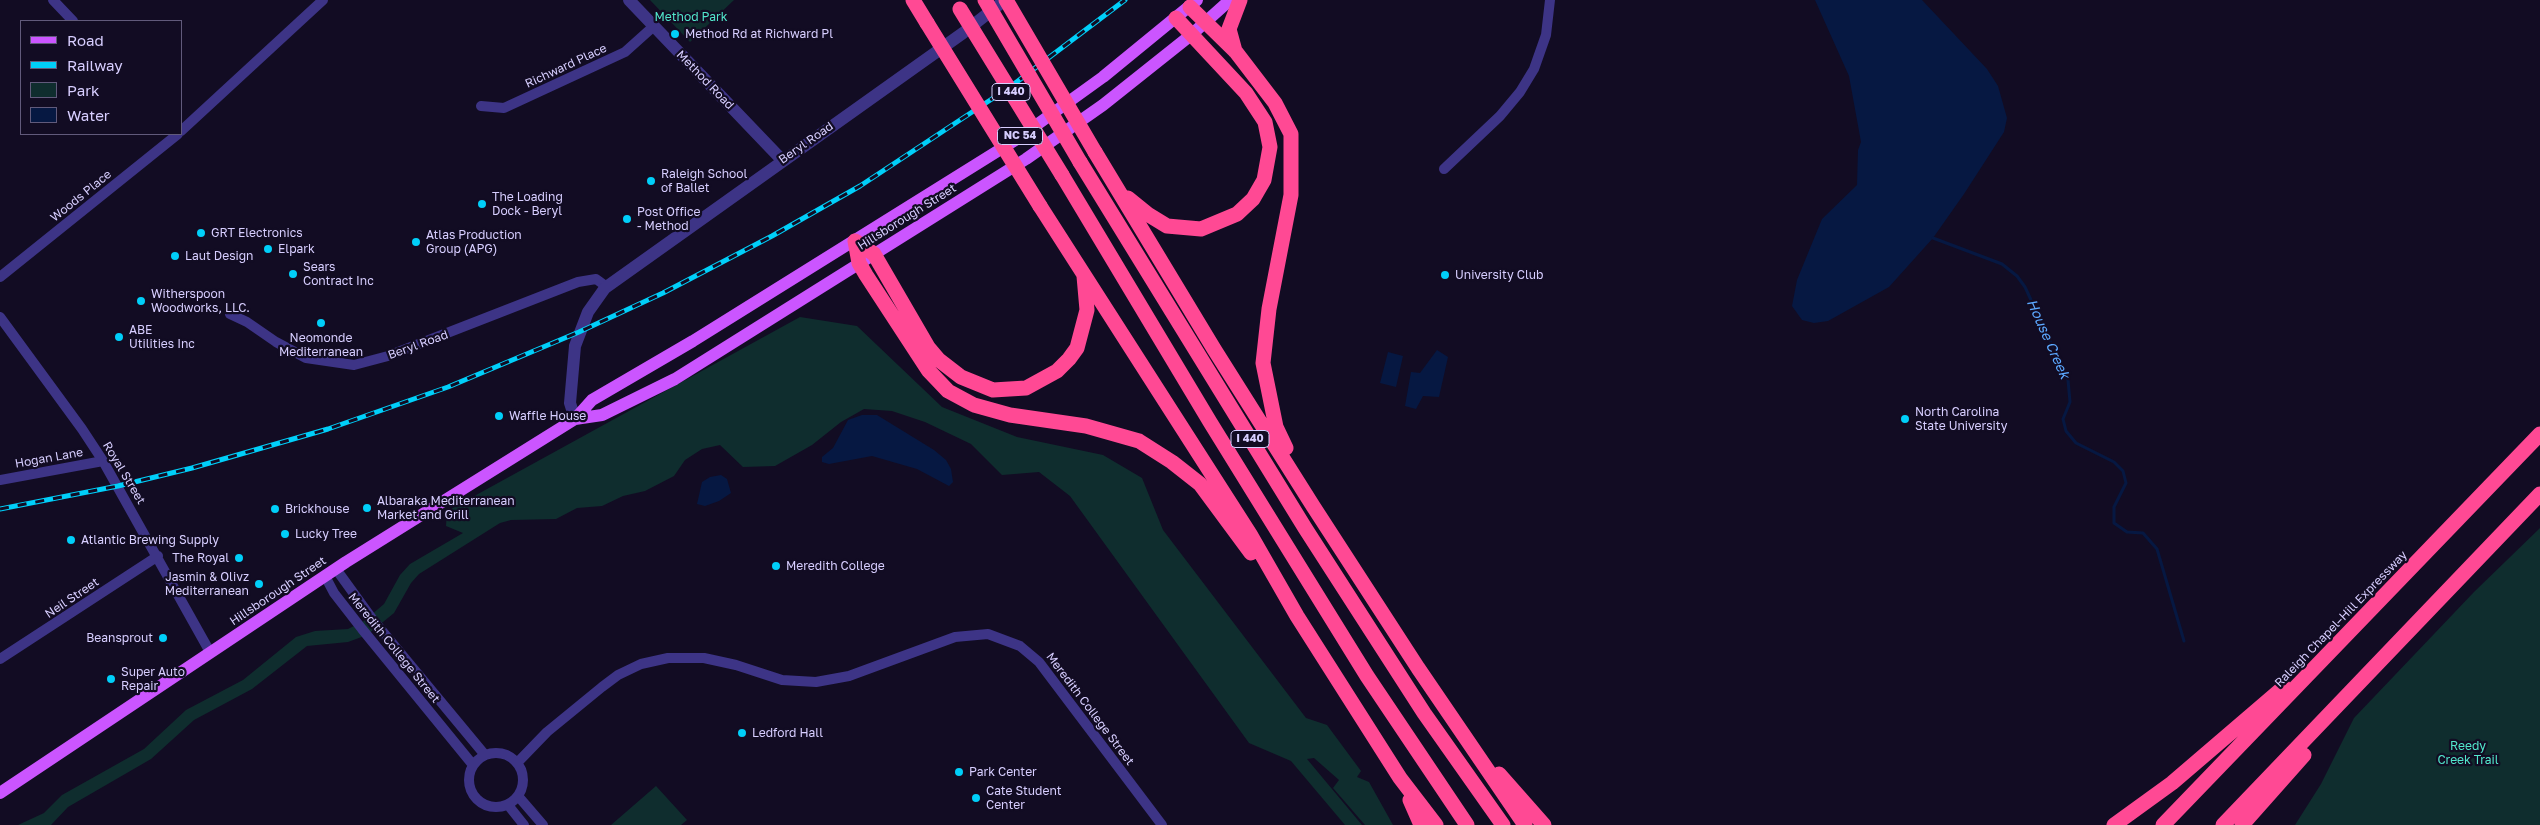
<!DOCTYPE html>
<html>
<head>
<meta charset="utf-8">
<style>
  body { margin:0 }
  #map { position:relative; width:2540px; height:825px; overflow:hidden; background:#120c23; font-family:"Golos Text",sans-serif }
  canvas { display:block }
  .legend { position:absolute; left:20px; top:20px; width:162px; height:115px; box-sizing:border-box; background:#120c23; border:1px solid #615a7b; margin:0; padding:6px 9px; list-style:none; font-size:15px; color:#d7ceff }
  .legend li { display:flex; align-items:center; gap:10px; height:25px }
  .legend b { width:25px; border:1px solid #615a7b }
</style>
</head>
<body>
<div id="map">
<canvas width="2540" height="825"></canvas>
<ul class="legend">
<li><b style="height:6px;background:#cb55ff"></b>Road</li>
<li><b style="height:6px;background:#00cff9"></b>Railway</li>
<li><b style="height:14px;background:#0f2d2e"></b>Park</li>
<li><b style="height:14px;background:#061842"></b>Water</li>
</ul>
</div>
<script>
const context = document.querySelector('canvas').getContext('2d');
context.lineJoin = 'round';
function paint(path, color) { context.fillStyle = color; context.fill(path, 'evenodd'); }
const shape = rows => new Path2D(rows.map(r => 'M' + r).join(''));
function trace(path, color, width, dash) { context.strokeStyle = color; context.lineWidth = width; context.lineCap = dash ? 'butt' : 'round'; context.setLineDash(dash || []); context.stroke(path); }
function drawText(font, color, halo, rows, align = 'center') {
  context.font = font + ' "Golos Text",sans-serif'; context.lineWidth = 4.5; context.setLineDash([]); context.textBaseline = 'middle'; context.strokeStyle = halo; context.fillStyle = color; for (const [text, x, y, turn = 0] of rows) {
    context.save(); context.translate(x, y); context.rotate((+turn || 0) * Math.PI / 180); context.textAlign = isNaN(turn) ? turn : align; if (halo) context.strokeText(text, 0, 0); context.fillText(text, 0, 0); context.restore();
  }
}
const green = shape([
  [650,0,734,0,690,42],
  [800,317,857,326,942,407,1017,437,1103,455,1142,478,1163,530,1306,718,1327,725,1361,771,1357,777,1369,782,1393,825,1365,825,1333,788,1339,780,1314,758,1307,759,1362,825,1345,825,1291,761,1249,743,1070,496,1039,472,1002,475,971,444,925,422,892,411,864,409,841,422,812,445,775,466,743,467,720,445,702,449,685,460,674,476,645,491,623,496,602,506,577,508,556,519,511,520,500,523,419,574,411,583,394,613,367,635,348,642,307,646,252,689,194,720,151,759,68,807,51,825,18,825,44,813,62,795,144,749,186,710,243,680,296,637,315,631,348,629,364,621,384,604,400,575,410,564,463,533,446,526,447,511],
  [2540,528,2540,825,2295,825,2321,784,2354,718,2474,592],
  [656,786,687,820,681,825,611,825]
]);
const water = shape([
  [1815,0,1922,0,1987,69,1998,86,2007,118,2004,132,1964,194,1933,238,1889,287,1828,321,1814,323,1802,320,1792,306,1797,280,1822,219,1857,185,1858,150,1861,142,1849,76],
  [1437,350,1448,357,1439,397,1423,396,1416,409,1405,406,1411,372,1420,373],
  [1388,352,1403,356,1396,387,1380,383],
  [862,415,877,415,934,450,946,460,951,469,953,482,949,486,917,469,872,456,829,464,822,462,822,457,833,448,848,420],
  [721,475,727,479,731,493,719,501,705,506,697,504,702,482,710,477]
]);
const stream = shape([
  [1933,238,2002,264,2017,276,2025,287,2068,380,2070,402,2063,419,2066,431,2076,443,2114,462,2123,471,2126,483,2114,507,2114,523,2127,532,2143,533,2157,549,2184,641]
]);
const minor = shape([
  [53,0,73,21],
  [481,106,504,108,625,52,654,26],
  [181,131,323,0],
  [1444,169,1500,116,1520,92,1534,69,1546,35,1550,0],
  [0,277,178,134],
  [230,314,247,322,276,342,306,358,354,365,388,356,578,282,596,279,607,287],
  [0,317,82,429,103,461,210,652],
  [0,480,103,461],
  [336,569,373,620,485,755],
  [325,576,334,593,362,629,473,765],
  [0,659,158,556],
  '469 780a27 27 0 1 1 54 0a27 27 0 1 1-54 0Z',
  [517,763,547,732,602,687,618,675,641,664,668,658,704,658,736,665,782,680,816,682,849,676,955,637,988,634,1020,646,1039,662,1162,825],
  [518,796,543,825],
  [508,805,524,825]
]);
const tertiary = shape([
  [629,0,782,160],
  [575,419,570,403,575,346,588,312,605,288,963,33,1005,0]
]);
const primary = shape([
  [575,419,602,415,675,379,1026,159,1103,105,1191,35,1230,0],
  [0,793,346,562,575,419,592,400,693,341,1017,139,1103,77,1197,0]
]);
const motorway = shape([
  [913,0,927,23],
  [1190,7,1236,52,1275,103,1291,134,1291,195,1269,309,1263,363,1276,427,1286,448],
  [1235,51,1229,29,1240,0],
  [1095,152,1214,349,1313,506,1418,668,1525,825],
  [1080,162,1305,528,1424,713,1503,825],
  [1062,175,1210,422,1367,676,1467,825],
  [1128,198,1149,215,1167,226,1201,229,1237,214,1253,199,1264,180,1270,147,1265,122,1246,93,1176,18],
  [1040,206,1250,534,1297,616,1400,778,1436,825],
  [855,241,859,263,866,275,928,370,948,391,974,405,1010,415,1086,426,1139,441,1172,462,1200,484,1251,553],
  [855,241,874,254,928,347,939,360,961,377,993,390,1026,388,1057,371,1069,359,1077,348,1087,310,1084,276],
  [1499,774,1544,825],
  [1410,800,1421,825],
  [2114,825,2172,783,2284,687],
  [2163,825,2540,434],
  [2223,825,2540,494],
  [2242,825,2304,755]
]);
const rail = shape([
  [0,509,118,486,192,468,328,429,448,387,579,332,663,293,772,236,860,186,1010,87,1125,0]
]);
const motorwayBridge = shape([
  [985,0,1080,162],
  [1006,0,1095,152],
  [960,9,1062,175],
  [927,23,1040,206]
]);
const markers = [
  [675,34,5,"#00cff9"],
  [651,181,5,"#00cff9"],
  [482,204,5,"#00cff9"],
  [627,219,5,"#00cff9"],
  [201,233,5,"#00cff9"],
  [416,242,5,"#00cff9"],
  [268,249,5,"#00cff9"],
  [175,256,5,"#00cff9"],
  [293,274,5,"#00cff9"],
  [1445,275,5,"#00cff9"],
  [141,301,5,"#00cff9"],
  [321,323,5,"#00cff9"],
  [119,337,5,"#00cff9"],
  [499,416,5,"#00cff9"],
  [1905,419,5,"#00cff9"],
  [367,508,5,"#00cff9"],
  [275,509,5,"#00cff9"],
  [285,534,5,"#00cff9"],
  [71,540,5,"#00cff9"],
  [239,558,5,"#00cff9"],
  [776,566,5,"#00cff9"],
  [259,584,5,"#00cff9"],
  [163,638,5,"#00cff9"],
  [111,679,5,"#00cff9"],
  [742,733,5,"#00cff9"],
  [959,772,5,"#00cff9"],
  [976,798,5,"#00cff9"]
];
const shields = [
  [1011,92,38],
  [1020,136,45],
  [1250,439,38]
];
const shieldNames = [
  ["I 440",1011,92],
  ["NC 54",1020,136],
  ["I 440",1250,439]
];
const parkNames = [
  ["Method Park",691,17],
  ["Reedy",2468,746],
  ["Creek Trail",2468,760]
];
const poiNames = [
  ["Method Rd at Richward Pl",685,34],
  ["Raleigh School",661,174],
  ["of Ballet",661,188],
  ["The Loading",492,197],
  ["Dock - Beryl",492,211],
  ["Post Office",637,212],
  ["- Method",637,226],
  ["GRT Electronics",211,233],
  ["Atlas Production",426,235],
  ["Group (APG)",426,249],
  ["Elpark",278,249],
  ["Laut Design",185,256],
  ["Sears",303,267],
  ["Contract Inc",303,281],
  ["University Club",1455,275],
  ["Witherspoon",151,294],
  ["Woodworks, LLC.",151,308],
  ["ABE",129,330],
  ["Utilities Inc",129,344],
  ["Neomonde",321,338,"center"],
  ["Mediterranean",321,352,"center"],
  ["North Carolina",1915,412],
  ["State University",1915,426],
  ["Waffle House",509,416],
  ["Albaraka Mediterranean",377,501],
  ["Market and Grill",377,515],
  ["Brickhouse",285,509],
  ["Lucky Tree",295,534],
  ["Atlantic Brewing Supply",81,540],
  ["The Royal",229,558,"right"],
  ["Meredith College",786,566],
  ["Jasmin & Olivz",249,577,"right"],
  ["Mediterranean",249,591,"right"],
  ["Beansprout",153,638,"right"],
  ["Super Auto",121,672],
  ["Repair",121,686],
  ["Ledford Hall",752,733],
  ["Park Center",969,772],
  ["Cate Student",986,791],
  ["Center",986,805]
];
const streetNames = [
  ["Richward Place",566,66,-25],
  ["Method Road",705,80,46],
  ["Beryl Road",806,143,-35],
  ["Woods Place",81,196,-39],
  ["Hillsborough Street",907,217,-32],
  ["Beryl Road",418,345,-20],
  ["Hogan Lane",49,458,-10],
  ["Royal Street",124,473,59],
  ["Hillsborough Street",278,591,-34],
  ["Neil Street",72,598,-34],
  ["Raleigh Chapel–Hill Expressway",2341,619,-46],
  ["Meredith College Street",394,648,51],
  ["Meredith College Street",1090,709,53]
];
const waterNames = [
  ["House Creek",2048,339,66]
];
paint(green, '#0f2d2e');
paint(water, '#061842');
trace(stream, '#061842', 3);
trace(minor, '#3d3486', 10);
trace(tertiary, '#3d3486', 12);
trace(primary, '#cb55ff', 12);
trace(motorway, '#ff4994', 15);
trace(rail, '#00cff9', 5);
trace(rail, '#120c23', 3, [9]);
trace(motorwayBridge, '#ff4994', 15);
for (const [x, y, r, color] of markers) { const dot = new Path2D(); dot.arc(x, y, r, 0, 2 * Math.PI); context.fillStyle = color; context.fill(dot); trace(dot, '#120c23', 2); }
for (const [x, y, w] of shields) { const box = new Path2D(); box.roundRect(x - w / 2, y - 8.5, w, 17, 4); context.fillStyle = '#120c23'; context.fill(box); trace(box, '#d7ceff', 1); }
drawText('bold 11px', '#d7ceff', null, shieldNames);
drawText('12px', '#52e7cc', '#120c23', parkNames);
drawText('12px', '#d7ceff', '#120c23', poiNames, 'left');
drawText('12px', '#d7ceff', '#120c23', streetNames);
drawText('italic 14px', '#5ca8ff', '#120c23', waterNames);
</script>
</body>
</html>
